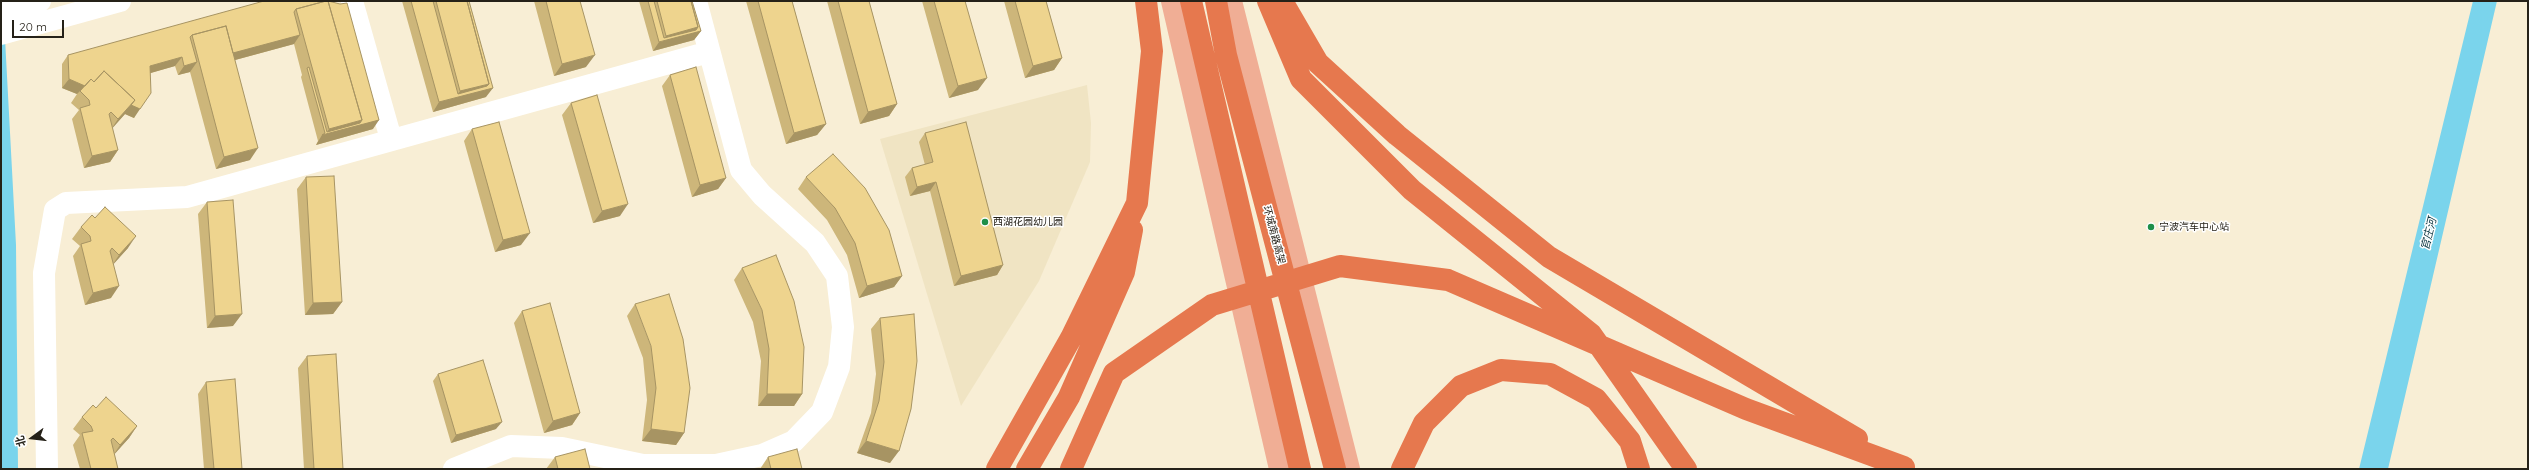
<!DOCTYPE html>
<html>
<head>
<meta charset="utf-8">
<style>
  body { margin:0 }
  #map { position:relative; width:2529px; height:470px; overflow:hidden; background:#f8eed5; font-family:Quicksand,"Noto Sans SC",sans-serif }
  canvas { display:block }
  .frame { position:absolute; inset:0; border:2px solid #252118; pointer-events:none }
  .north { position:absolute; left:12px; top:418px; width:40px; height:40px; -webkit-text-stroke:3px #fff; paint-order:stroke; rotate:255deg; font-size:11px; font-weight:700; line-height:16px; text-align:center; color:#252118 }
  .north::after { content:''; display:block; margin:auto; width:14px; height:18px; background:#252118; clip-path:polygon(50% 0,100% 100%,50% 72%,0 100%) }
  .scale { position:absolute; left:12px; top:20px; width:52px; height:18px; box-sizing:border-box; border:2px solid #252118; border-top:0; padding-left:5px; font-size:12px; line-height:14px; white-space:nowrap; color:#252118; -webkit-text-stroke:3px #fff; paint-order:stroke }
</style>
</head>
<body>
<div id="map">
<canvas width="2529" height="470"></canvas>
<div class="frame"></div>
<div class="north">北</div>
<div class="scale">20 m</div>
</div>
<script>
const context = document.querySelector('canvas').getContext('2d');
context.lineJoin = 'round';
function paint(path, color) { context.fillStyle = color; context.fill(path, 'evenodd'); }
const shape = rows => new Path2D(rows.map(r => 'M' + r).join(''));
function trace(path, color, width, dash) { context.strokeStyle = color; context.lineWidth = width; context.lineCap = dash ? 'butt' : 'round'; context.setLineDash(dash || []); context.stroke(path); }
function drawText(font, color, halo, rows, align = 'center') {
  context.font = font + ' Quicksand,"Noto Sans SC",sans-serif'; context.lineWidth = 3; context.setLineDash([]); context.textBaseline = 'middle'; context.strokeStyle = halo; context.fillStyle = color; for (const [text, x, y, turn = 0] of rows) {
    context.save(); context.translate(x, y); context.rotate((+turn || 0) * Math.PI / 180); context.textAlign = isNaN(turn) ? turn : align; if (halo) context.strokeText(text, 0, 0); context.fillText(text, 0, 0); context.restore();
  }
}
const built = shape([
  [1087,85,1091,123,1090,162,1039,281,961,406,880,139]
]);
const water = shape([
  [1,1,3,1,16,245,18,469,1,469],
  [2473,1,2497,1,2388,469,2359,469]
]);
const minor = shape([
  [352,1,391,139],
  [1,12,40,1],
  [1,34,120,1],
  [47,469,44,273,55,210,66,203,187,197,709,52],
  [454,469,511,446,562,448,643,465,716,465,762,455,794,441,822,412,839,367,843,327,837,276,815,243,762,195,741,170,696,1]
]);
const major = shape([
  [1172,1,1280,469],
  [1231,1,1349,469]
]);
const highway = shape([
  [1191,1,1300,469],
  [1216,1,1226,55,1335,469],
  [1268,1,1301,79,1412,190,1591,334,1686,469],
  [1282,1,1318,63,1397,135,1549,257,1857,439],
  [997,469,1071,338,1137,203,1152,51,1146,1],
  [1027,469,1069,397,1124,272,1132,230],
  [1071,469,1114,373,1212,305,1340,266,1448,280,1746,409,1904,467],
  [1402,469,1424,423,1461,386,1501,370,1550,374,1596,399,1630,441,1639,469]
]);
const wall = shape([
  [330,1,373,129,316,145,318,141,301,77,302,75,294,44,235,60,250,160,216,169,190,72,178,75,175,66,150,73,134,118,125,114,112,128,118,150,110,162,84,168,72,119,79,110,71,103,77,94,62,88,62,64,68,55],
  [402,1,469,1,486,97,433,112],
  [534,1,580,1,586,67,554,76],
  [639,1,692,1,701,31,694,40,653,51],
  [746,1,792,1,826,124,817,135,786,144],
  [827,1,869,1,897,104,889,116,860,124],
  [922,1,965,1,978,90,949,98],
  [1004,1,1046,1,1062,58,1054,70,1025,78],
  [670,75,726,178,718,189,692,197,662,86],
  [571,103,620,216,593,223,562,115],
  [472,129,521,245,495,252,464,141],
  [925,133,1003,265,997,275,954,286,930,191,910,196,905,177,912,168,925,165,919,142],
  [306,177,342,302,333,314,305,315,297,189],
  [806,177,902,276,894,287,859,298,847,255,827,220,798,189],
  [207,202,233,326,207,328,198,214],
  [95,218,128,248,113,264,111,298,85,305,73,256,80,246,72,239,81,227],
  [742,268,802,394,794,406,758,406,761,361,753,322,734,280],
  [635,304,684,433,676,445,642,441,647,400,643,358,627,316],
  [522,311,580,413,572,425,544,433,514,323],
  [880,318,911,409,890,463,857,453,871,413,876,374,871,329],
  [307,356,343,469,304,469,298,368],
  [438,374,496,429,451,443,433,381],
  [206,382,242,469,204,469,198,394],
  [96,408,137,426,129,438,114,454,118,469,80,469,73,445,80,435,73,429,82,417],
  [555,457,590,469,546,469],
  [768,457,802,469,760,469]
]);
const shadedWall = shape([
  [698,27,701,31,694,40,653,51,659,42,662,42,666,36],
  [300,35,294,44,224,63,231,53],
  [595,55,586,67,554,76,562,64],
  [182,57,175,66,144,75,150,66],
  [1062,58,1054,70,1025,78,1033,66],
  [197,62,190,72,178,75,184,66],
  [987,78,978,90,949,98,958,86],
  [69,79,85,86,77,94,62,88],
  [489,84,493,88,486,97,433,112,439,102,455,98,460,91],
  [135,100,140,109,134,118,125,114,110,131,118,119],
  [897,104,889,116,860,124,868,112],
  [362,120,379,120,373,129,316,145,322,135,326,134,329,129],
  [826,124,817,135,786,144,794,133],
  [258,148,250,160,216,169,224,157],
  [118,150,110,162,84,168,92,156],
  [726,178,718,189,692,197,700,185],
  [936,182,930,191,910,196,917,187],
  [628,204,620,216,593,223,602,211],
  [530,233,521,245,495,252,503,240],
  [136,236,128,248,111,267,119,255],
  [1003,265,997,275,954,286,961,276],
  [902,276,894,287,859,298,867,286],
  [119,286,111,298,85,305,93,293],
  [342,302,333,314,305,315,313,303],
  [242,314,233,326,207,328,215,316],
  [767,394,802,394,794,406,758,406],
  [580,413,572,425,544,433,553,421],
  [502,422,496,429,451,443,456,435],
  [137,426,129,438,112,457,120,445],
  [651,429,684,433,676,445,642,441],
  [866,441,899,451,890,463,857,453]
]);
const building = shape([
  [264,1,326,1,296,9,294,12,300,35,233,53,226,26,192,35,190,37,197,62,184,66,182,57,150,66,151,93,140,109,131,105,135,100,104,71,94,82,91,79,85,86,69,79,68,55,264,1],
  [326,1,328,1,362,120,329,129,296,9,326,1],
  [328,1,340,4,347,3,379,120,322,135,325,133,307,68,309,67,327,132,360,123,362,120,328,1],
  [411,1,433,1,458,94,487,86,489,84,467,1,469,1,493,88,439,102,411,1],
  [436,1,467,1,489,84,460,91,436,1],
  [546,1,580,1,595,55,562,64,546,1],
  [648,1,654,1,664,38,696,30,698,27,691,1,692,1,701,31,659,42,648,1],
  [657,1,691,1,698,27,666,36,657,1],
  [758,1,792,1,826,124,794,133,758,1],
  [838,1,869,1,897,104,868,112,838,1],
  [934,1,965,1,987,78,958,86,934,1],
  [1015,1,1046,1,1062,58,1033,66,1015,1],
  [226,26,258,148,224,157,192,35,226,26],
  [696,67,726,178,700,185,670,75,696,67],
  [104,71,135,100,118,119,111,112,109,114,118,150,92,156,80,108,90,105,89,100,80,91,91,79,94,82,104,71],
  [597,95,628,204,602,211,571,103,597,95],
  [499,122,530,233,503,240,472,129,499,122],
  [966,122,1003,265,961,276,936,182,917,187,912,168,933,162,925,133,966,122],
  [833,154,865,188,889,230,902,276,867,286,855,243,835,208,806,177,833,154],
  [334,176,342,302,313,303,306,177,334,176],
  [233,200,242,314,215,316,207,202,233,200],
  [105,207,136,236,119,255,112,248,110,251,119,286,93,293,81,244,91,241,90,236,81,227,92,215,95,218,105,207],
  [776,255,794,301,804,347,802,394,767,394,769,349,762,310,742,268,776,255],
  [669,294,683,339,690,388,684,433,651,429,656,388,651,346,635,304,669,294],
  [550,303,580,413,553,421,522,311,550,303],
  [914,314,917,361,911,409,899,451,866,441,879,401,884,362,880,318,914,314],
  [336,354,343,469,314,469,307,356,336,354],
  [483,360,502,422,456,435,438,374,483,360],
  [235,379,242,469,214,469,206,382,235,379],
  [106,397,137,426,120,445,113,438,111,440,118,469,91,469,82,433,93,431,91,426,82,417,93,405,96,408,106,397],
  [585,449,590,469,558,469,555,457,585,449],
  [797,449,802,469,771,469,768,457,797,449]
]);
const markers = [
  [985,222,4,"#1d8f49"],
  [2151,227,4,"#1d8f49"]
];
const poiNames = [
  ["西湖花园幼儿园",993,222],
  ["宁波汽车中心站",2159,227]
];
const streetNames = [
  ["环城南路高架",1274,235,75]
];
const waterNames = [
  ["官庄河",2429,234,-76]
];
paint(built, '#f0e4c3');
paint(water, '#7ad4ec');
trace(minor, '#fff', 22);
trace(major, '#f0ae95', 22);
trace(highway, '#e6784e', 22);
paint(wall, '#cdb67a');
paint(shadedWall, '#a79463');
paint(building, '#eed48e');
trace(building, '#a79463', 1);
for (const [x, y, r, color] of markers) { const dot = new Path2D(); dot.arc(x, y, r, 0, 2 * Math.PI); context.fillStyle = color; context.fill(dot); trace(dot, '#fff', 1.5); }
drawText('10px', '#252118', '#fff', poiNames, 'left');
drawText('10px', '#252118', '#fff', streetNames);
drawText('italic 11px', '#093540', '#fff', waterNames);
</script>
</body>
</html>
